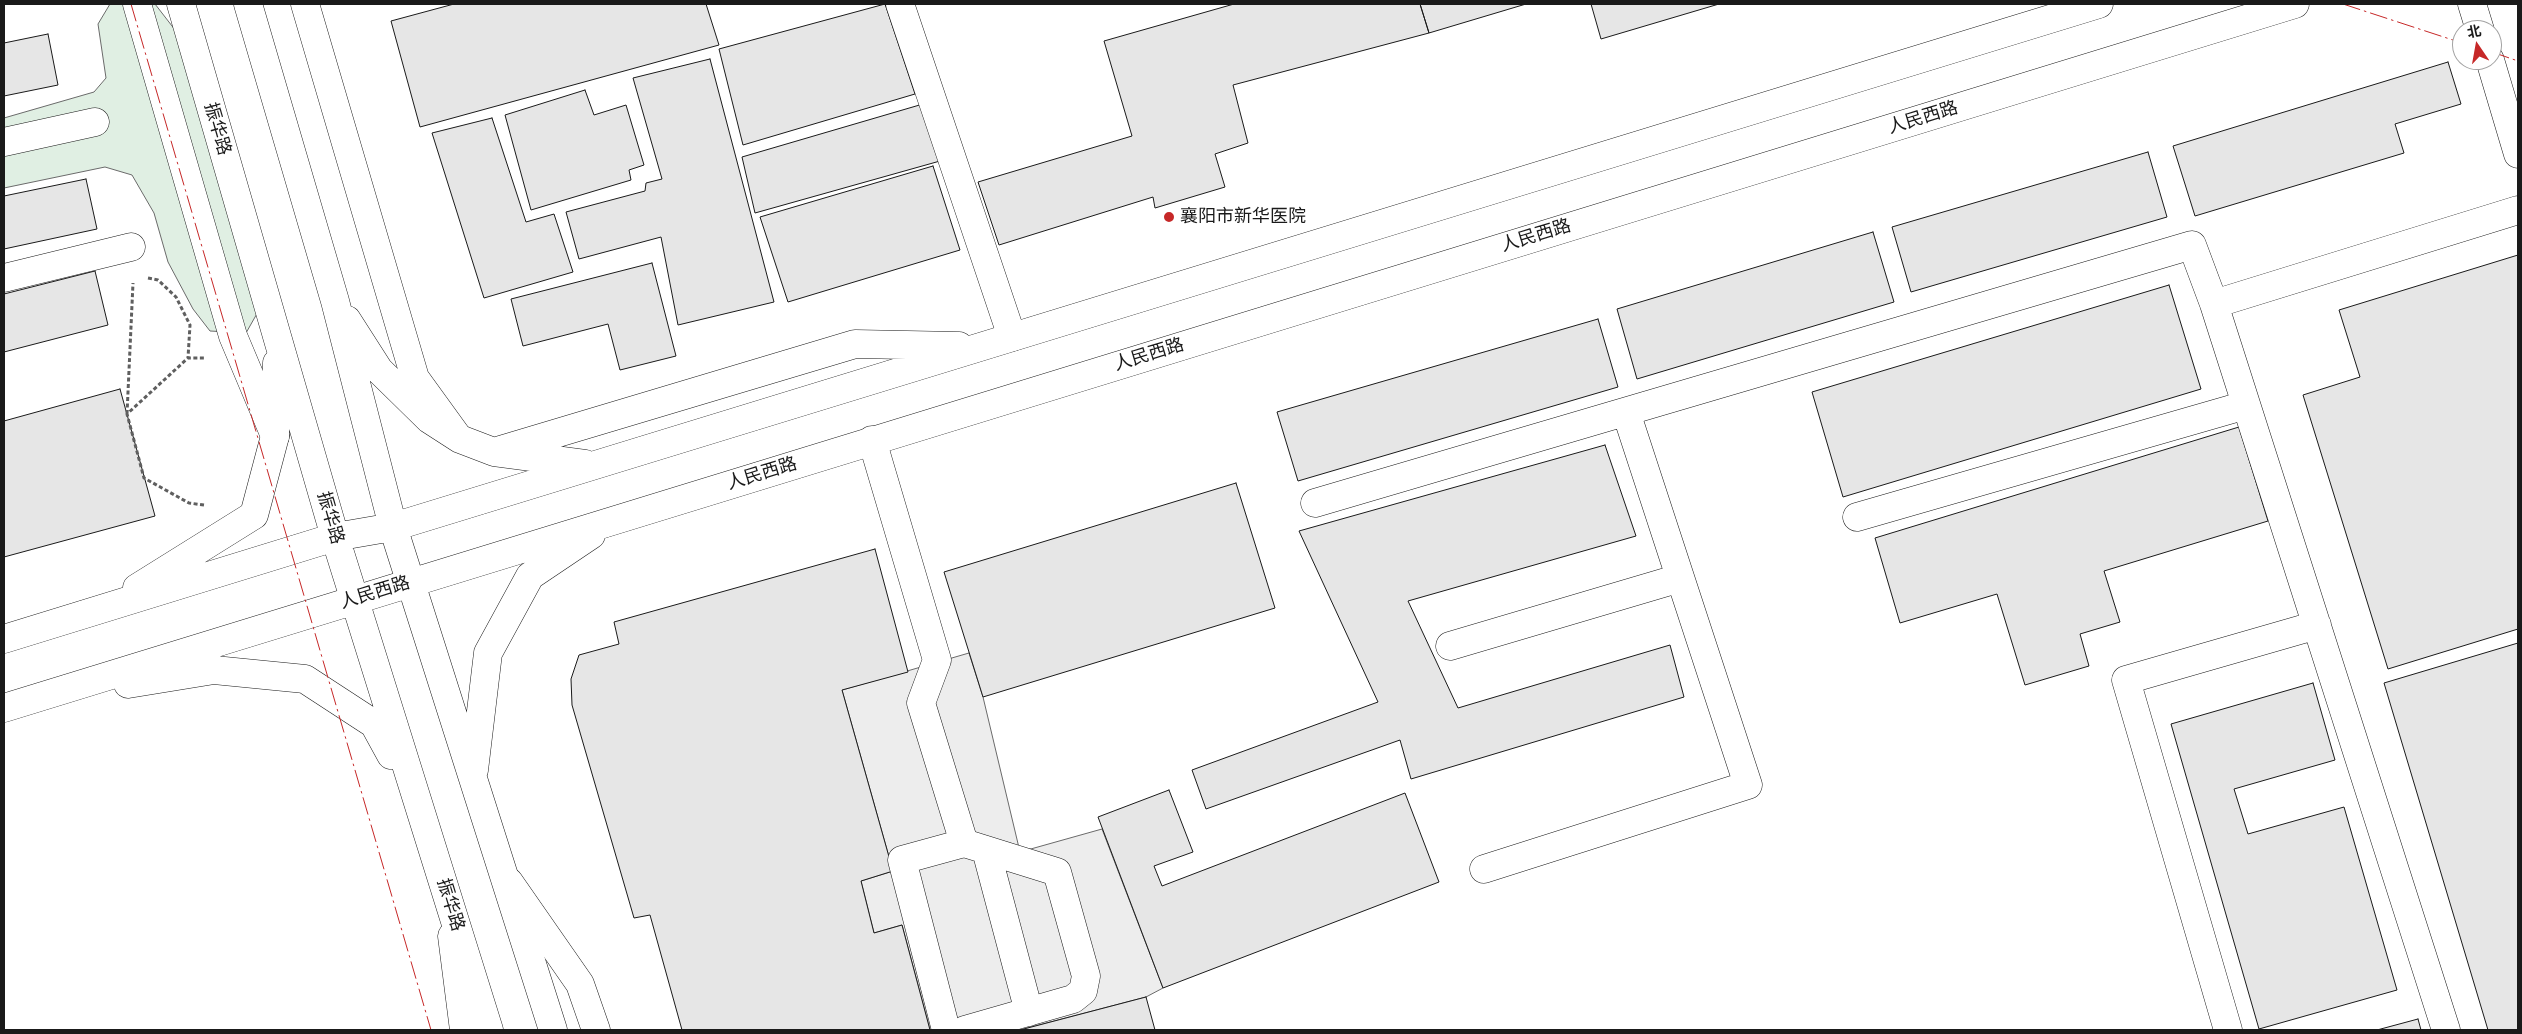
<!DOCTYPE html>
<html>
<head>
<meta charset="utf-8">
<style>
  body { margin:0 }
  #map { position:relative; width:2522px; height:1034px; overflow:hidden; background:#fff; font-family:"Space Grotesk","Noto Sans SC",sans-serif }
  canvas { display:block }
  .frame { position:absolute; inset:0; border:5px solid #1a1a1a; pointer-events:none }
  .north { position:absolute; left:2452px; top:20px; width:50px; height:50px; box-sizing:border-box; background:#fff; border:1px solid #a3a3a3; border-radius:50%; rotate:348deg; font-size:14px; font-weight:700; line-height:20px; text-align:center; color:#1a1a1a }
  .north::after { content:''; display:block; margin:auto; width:18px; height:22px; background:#c62828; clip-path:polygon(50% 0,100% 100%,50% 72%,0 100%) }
</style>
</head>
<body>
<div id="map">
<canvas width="2522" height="1034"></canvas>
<div class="frame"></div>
<div class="north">北</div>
</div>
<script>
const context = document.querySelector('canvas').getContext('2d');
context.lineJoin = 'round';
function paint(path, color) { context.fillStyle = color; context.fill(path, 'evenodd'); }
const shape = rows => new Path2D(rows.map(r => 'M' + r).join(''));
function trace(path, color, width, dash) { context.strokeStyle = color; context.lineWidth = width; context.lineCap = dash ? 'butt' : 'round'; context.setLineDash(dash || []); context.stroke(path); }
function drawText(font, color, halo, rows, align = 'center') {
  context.font = font + ' "Space Grotesk","Noto Sans SC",sans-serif'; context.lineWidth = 4; context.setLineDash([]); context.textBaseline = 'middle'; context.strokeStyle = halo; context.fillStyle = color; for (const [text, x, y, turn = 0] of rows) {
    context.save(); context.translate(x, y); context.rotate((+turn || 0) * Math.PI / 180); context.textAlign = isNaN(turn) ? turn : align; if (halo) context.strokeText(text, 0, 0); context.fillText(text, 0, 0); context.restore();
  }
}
const green = shape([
  [110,4,155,4,179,35,259,310,246,333,210,331,193,309,168,262,154,213,132,175,105,167,4,188,4,118,94,92,106,78,98,24,110,4]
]);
const parking = shape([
  [969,653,983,697,1020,852,1102,829,1163,988,1146,997,1020,1030,930,1030,902,925,874,933,861,881,893,871,842,690,969,653]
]);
const building = shape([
  [454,4,706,4,719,45,420,127,391,21,454,4],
  [885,4,915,94,743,145,719,49,885,4],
  [1234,4,1420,4,1429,33,1233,85,1248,143,1215,154,1225,187,1155,208,1153,197,999,245,978,182,1132,136,1104,41,1234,4],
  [1420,4,1526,4,1429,33,1420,4],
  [1591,4,1719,4,1601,39,1591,4],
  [48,34,58,85,4,96,4,43,48,34],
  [710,59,774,302,678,325,661,237,579,259,566,212,645,191,646,183,662,179,633,78,710,59],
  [2448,62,2461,104,2395,124,2404,153,2195,216,2173,146,2448,62],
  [585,90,594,115,626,105,644,165,629,170,631,180,531,210,505,115,585,90],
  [923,104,940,161,755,213,742,157,923,104],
  [492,118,526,222,554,214,573,272,484,298,432,133,492,118],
  [2148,152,2167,217,1911,292,1892,227,2148,152],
  [933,166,960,250,788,302,760,217,933,166],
  [86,179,97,229,4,249,4,196,86,179],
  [1873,232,1894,302,1637,379,1617,309,1873,232],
  [2518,255,2518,629,2388,669,2303,395,2360,377,2339,310,2518,255],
  [652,263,676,356,620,370,608,324,523,346,511,299,652,263],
  [95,271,108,325,4,352,4,294,95,271],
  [2169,285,2201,389,1843,497,1812,392,2169,285],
  [1598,319,1618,387,1298,481,1277,412,1598,319],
  [120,389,155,516,4,557,4,421,120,389],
  [2239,427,2268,521,2104,571,2120,622,2080,634,2089,666,2025,685,1997,594,1900,623,1875,538,2239,427],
  [1605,445,1636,536,1408,601,1458,708,1670,645,1684,697,1411,779,1400,740,1206,809,1192,770,1378,702,1299,531,1605,445],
  [1236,483,1275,608,983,697,944,572,1236,483],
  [875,549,908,672,842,690,893,871,861,881,874,933,902,925,930,1030,682,1030,650,915,634,918,572,705,571,679,579,655,619,644,614,622,875,549],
  [2518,643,2518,1030,2488,1030,2384,683,2518,643],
  [2313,683,2335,760,2234,789,2248,834,2344,807,2397,990,2259,1029,2171,724,2313,683],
  [1169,790,1193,852,1154,866,1162,886,1405,793,1439,882,1163,988,1098,817,1169,790],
  [1146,997,1155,1030,1020,1030,1146,997],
  [2418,1019,2421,1030,2377,1030,2418,1019]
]);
const path = shape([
  [148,278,158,280,176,297,190,325,188,358],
  [127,414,133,283],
  [204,505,189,503,144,478,127,414,188,358,204,358]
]);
const minor = shape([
  [137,4,233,336,275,436],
  [305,4,415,378,457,436],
  [900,4,1012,337],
  [2472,4,2480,30],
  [2490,60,2518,154],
  [4,142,95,122],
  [4,278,131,247],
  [872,440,937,660,921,703,964,843],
  [1315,503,2192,245,2214,304],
  [1857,517,2246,405],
  [1450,646,1680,578],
  [986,850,1029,1012],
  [1484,869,1748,785,1626,412],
  [509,882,580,984,596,1030],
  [452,936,464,1030],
  [946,1030,902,860,964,843,1057,872,1086,976,1083,991,1073,999,965,1030],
  [2228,1030,2126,680,2317,625],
  [2446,1030,2214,304,2518,210]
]);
const major = shape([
  [181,4,335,537,489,1030],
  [248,4,335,301,393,527,553,1030],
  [347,320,379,370,429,419,460,439,494,452,585,464],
  [494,452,855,344,959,346],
  [137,588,254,515,275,436,277,363],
  [4,639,335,537,393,527,2099,4],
  [128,684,214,670,305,679,374,724,391,755],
  [4,708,2295,4],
  [474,770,488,653,530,576,591,535]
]);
const power = shape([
  [131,4,431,1030],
  [2343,4,2462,43],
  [2492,52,2518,61]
]);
const markers = [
  [1169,217,6,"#c62828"]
];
const streetNames = [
  ["人民西路",1923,118,-17],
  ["振华路",217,129,74],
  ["人民西路",1536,236,-17],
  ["人民西路",1149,355,-17],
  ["人民西路",762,474,-17],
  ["振华路",330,518,74],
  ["人民西路",375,593,-17],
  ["振华路",450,905,73]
];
const poiNames = [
  ["襄阳市新华医院",1180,217]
];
paint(green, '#e0efe3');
trace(green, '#6a6a6a', 1);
paint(parking, '#ededed');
trace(parking, '#6a6a6a', 1);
paint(building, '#e6e6e6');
trace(building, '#1a1a1a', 1);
trace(minor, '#1a1a1a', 29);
trace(major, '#1a1a1a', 29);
trace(path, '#5f5f5f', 3, [4, 2.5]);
trace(minor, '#fff', 28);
trace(major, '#fff', 28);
trace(power, '#c62828', 1, [18, 4, 2.5, 4]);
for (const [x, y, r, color] of markers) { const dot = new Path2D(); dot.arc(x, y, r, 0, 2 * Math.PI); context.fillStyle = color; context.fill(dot); trace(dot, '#fff', 2); }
drawText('18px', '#1a1a1a', '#fff', streetNames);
drawText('18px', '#1a1a1a', '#fff', poiNames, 'left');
</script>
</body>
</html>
